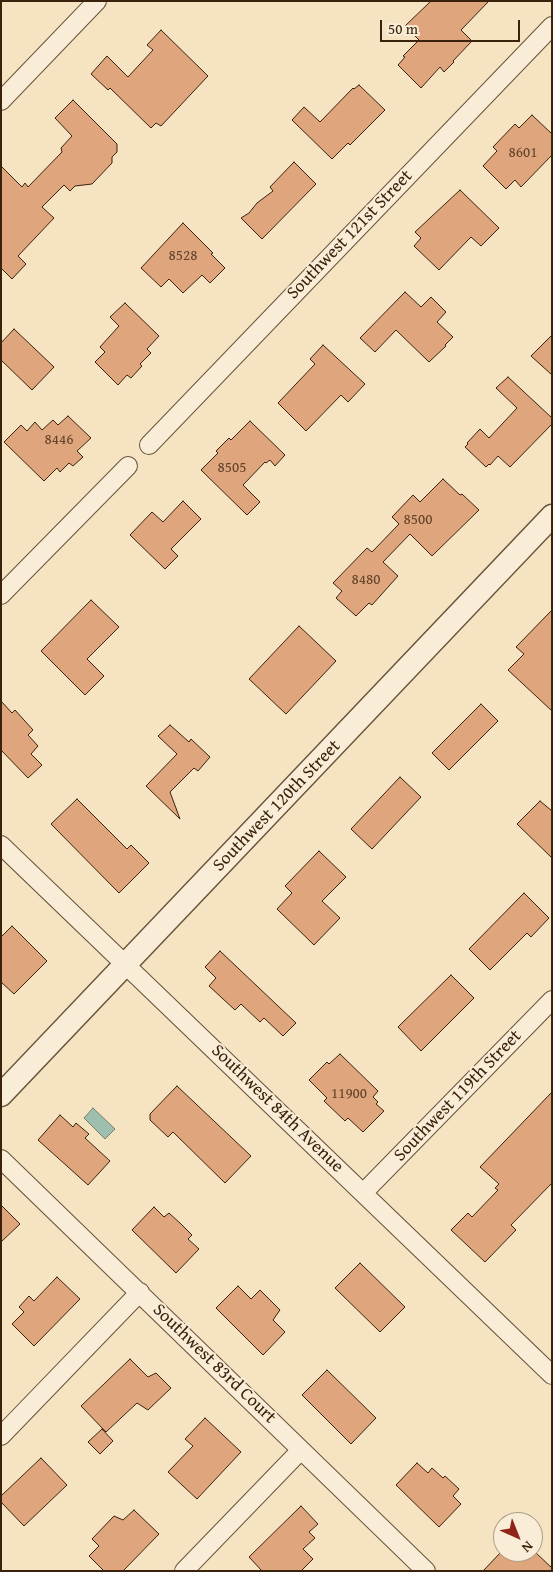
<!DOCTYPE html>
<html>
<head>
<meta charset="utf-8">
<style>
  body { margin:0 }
  #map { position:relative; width:553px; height:1572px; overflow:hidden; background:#f6e3c2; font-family:"Gentium Book Plus",serif }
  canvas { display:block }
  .frame { position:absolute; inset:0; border:2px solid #3a220d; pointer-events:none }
  .north { position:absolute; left:493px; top:1512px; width:50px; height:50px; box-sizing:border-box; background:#f9edd7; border:1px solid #ad9c86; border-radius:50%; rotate:136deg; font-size:14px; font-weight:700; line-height:20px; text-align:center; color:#3a220d }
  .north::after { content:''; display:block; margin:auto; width:18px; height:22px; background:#8f2418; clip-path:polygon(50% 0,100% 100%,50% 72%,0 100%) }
  .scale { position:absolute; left:380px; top:20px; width:140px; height:22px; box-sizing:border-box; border:2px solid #3a220d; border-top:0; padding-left:6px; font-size:15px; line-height:18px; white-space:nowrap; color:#3a220d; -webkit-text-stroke:4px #f9edd7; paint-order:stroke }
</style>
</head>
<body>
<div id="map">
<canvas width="553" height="1572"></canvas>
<div class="frame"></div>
<div class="north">N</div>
<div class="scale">50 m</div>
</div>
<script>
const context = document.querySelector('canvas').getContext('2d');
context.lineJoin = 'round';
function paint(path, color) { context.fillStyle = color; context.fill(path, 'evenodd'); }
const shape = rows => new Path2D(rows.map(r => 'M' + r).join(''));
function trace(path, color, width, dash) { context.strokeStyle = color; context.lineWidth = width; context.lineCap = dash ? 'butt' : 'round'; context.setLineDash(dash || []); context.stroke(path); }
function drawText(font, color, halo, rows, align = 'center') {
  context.font = font + ' "Gentium Book Plus",serif'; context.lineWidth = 4; context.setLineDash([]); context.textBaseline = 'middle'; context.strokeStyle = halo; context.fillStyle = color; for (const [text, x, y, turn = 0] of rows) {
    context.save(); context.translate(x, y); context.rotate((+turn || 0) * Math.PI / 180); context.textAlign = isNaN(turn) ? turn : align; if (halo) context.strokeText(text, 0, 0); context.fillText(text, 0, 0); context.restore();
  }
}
const water = shape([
  [93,1108,115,1129,105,1139,84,1118,93,1108]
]);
const building = shape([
  [431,1,489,1,461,30,472,41,453,61,454,62,444,72,440,67,421,88,398,65,405,57,403,56,419,40,405,26,431,1],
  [161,30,208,76,161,126,156,123,151,128,110,88,108,90,91,74,107,56,128,77,153,50,147,45,161,30],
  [359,85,385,110,350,145,348,143,332,159,292,120,304,107,320,122,353,88,354,89,359,85],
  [73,100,117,144,117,152,112,157,112,163,92,184,75,186,70,191,64,185,42,207,54,218,18,256,26,264,12,279,1,268,1,166,22,187,25,183,28,187,62,152,61,148,72,136,55,118,73,100],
  [532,115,552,134,552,155,521,187,515,180,506,189,483,166,497,151,493,147,515,124,519,128,532,115],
  [294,162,316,184,262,239,241,218,249,213,257,203,273,191,270,187,294,162],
  [460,190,499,228,481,246,471,237,439,270,414,246,421,238,415,232,460,190],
  [183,223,213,253,211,254,225,268,210,283,202,275,183,293,169,279,161,287,141,268,183,223],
  [405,292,421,307,431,297,446,312,437,322,453,337,445,345,446,346,429,362,396,330,375,352,360,338,405,292],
  [125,303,159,336,147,349,151,353,140,364,142,366,131,378,127,375,118,385,95,362,105,352,100,347,119,326,110,317,125,303],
  [14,329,54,367,32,390,1,360,1,343,14,329],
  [552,335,552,375,531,356,552,335],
  [323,345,365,384,348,402,341,395,306,431,278,403,315,364,310,359,323,345],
  [508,377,552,418,552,424,510,467,498,456,490,465,489,464,486,467,465,447,468,444,467,443,480,429,489,438,517,408,496,388,508,377],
  [68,416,91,438,77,451,83,457,73,466,69,463,60,472,57,468,44,481,4,442,21,425,27,431,35,422,42,430,53,420,58,425,68,416],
  [250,421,285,455,275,466,270,460,266,463,265,462,243,485,260,502,247,515,201,470,218,453,216,451,229,438,231,440,250,421],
  [443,479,460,495,462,494,479,510,432,556,410,534,383,562,398,576,372,605,369,603,356,616,336,598,342,591,333,583,367,548,372,552,399,524,392,517,413,495,420,502,443,479],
  [183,501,201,519,171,549,178,556,165,569,130,535,152,512,163,522,183,501],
  [91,600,119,627,87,659,104,676,85,695,41,651,91,600],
  [552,610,552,711,508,670,524,654,516,647,552,610],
  [299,626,336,661,286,714,249,679,299,626],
  [1,701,12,713,15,710,33,730,28,735,38,746,31,754,42,765,28,778,1,750,1,701],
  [481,704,498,721,449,770,432,753,481,704],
  [170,725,189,742,191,739,210,757,198,771,194,768,170,792,180,819,146,786,177,754,158,736,170,725],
  [400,777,421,797,372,849,351,829,400,777],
  [77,799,127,849,131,845,149,863,119,893,51,824,77,799],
  [540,801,552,811,552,858,517,824,540,801],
  [319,851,346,877,322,901,340,918,314,945,277,909,292,893,285,886,319,851],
  [524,893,549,918,531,937,527,933,490,970,469,949,524,893],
  [12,926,47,961,14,994,1,982,1,937,12,926],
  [220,951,296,1023,283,1036,264,1018,260,1022,241,1004,235,1010,209,986,216,978,205,967,220,951],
  [451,975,474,998,421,1051,398,1027,451,975],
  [340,1054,378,1091,373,1097,378,1102,376,1104,384,1111,363,1132,348,1118,345,1121,324,1101,327,1098,309,1080,327,1062,329,1064,340,1054],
  [177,1086,251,1156,225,1183,173,1132,168,1137,150,1120,150,1114,177,1086],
  [552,1092,552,1183,511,1225,516,1230,485,1262,451,1230,468,1213,472,1217,498,1190,495,1188,499,1184,480,1167,552,1092],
  [60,1115,73,1127,76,1123,89,1134,85,1138,110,1161,88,1185,38,1140,60,1115],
  [1,1205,20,1224,1,1242,1,1205],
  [154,1207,164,1217,169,1213,181,1224,192,1235,188,1239,199,1249,176,1273,132,1230,154,1207],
  [360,1263,405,1307,380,1332,335,1288,360,1263],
  [57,1277,80,1299,34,1346,12,1324,24,1312,19,1307,29,1296,34,1301,57,1277],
  [238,1286,251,1299,260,1290,280,1310,273,1320,285,1332,263,1355,216,1308,238,1286],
  [130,1359,148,1377,156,1373,171,1388,148,1410,137,1403,106,1432,81,1406,130,1359],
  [327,1370,376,1418,351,1444,302,1395,327,1370],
  [205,1418,241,1452,197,1499,168,1472,193,1446,185,1439,205,1418],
  [102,1429,113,1441,100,1454,88,1442,102,1429],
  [41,1458,67,1485,24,1526,1,1502,1,1496,41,1458],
  [417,1463,428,1473,432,1468,443,1478,445,1476,459,1489,453,1496,461,1504,439,1527,396,1485,417,1463],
  [301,1506,318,1524,309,1532,315,1538,303,1549,313,1559,301,1571,262,1571,249,1557,301,1506],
  [134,1510,159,1534,123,1571,104,1571,89,1556,99,1546,92,1539,114,1516,123,1520,134,1510],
  [501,1552,512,1552,519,1558,524,1552,535,1552,552,1568,552,1571,483,1571,501,1552]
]);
const minor = shape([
  [1,101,97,1],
  [149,445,552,26],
  [1,595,128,466],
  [1,845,552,1375],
  [1,1159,426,1571],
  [364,1192,552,1000],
  [1,1436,140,1292],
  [184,1571,301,1450]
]);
const tertiary = shape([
  [1,1095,552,516]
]);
const numberNames = [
  ["8601",523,153],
  ["8528",183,256],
  ["8446",59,440],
  ["8505",232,468],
  ["8500",418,520],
  ["8480",366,580],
  ["11900",349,1094]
];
const streetNames = [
  ["Southwest 121st Street",350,235,-46],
  ["Southwest 120th Street",277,806,-46],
  ["Southwest 119th Street",458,1096,-46],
  ["Southwest 84th Avenue",277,1109,44],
  ["Southwest 83rd Court",214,1364,44]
];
paint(water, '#9ebfae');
trace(water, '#76806e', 1);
paint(building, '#dfa67e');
trace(building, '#3a220d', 1);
trace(minor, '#69523a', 20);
trace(tertiary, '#69523a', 25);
trace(minor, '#f9edd7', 18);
trace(tertiary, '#f9edd7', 22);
drawText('15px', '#634329', null, numberNames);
drawText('18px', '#3a220d', '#f9edd7', streetNames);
</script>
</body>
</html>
